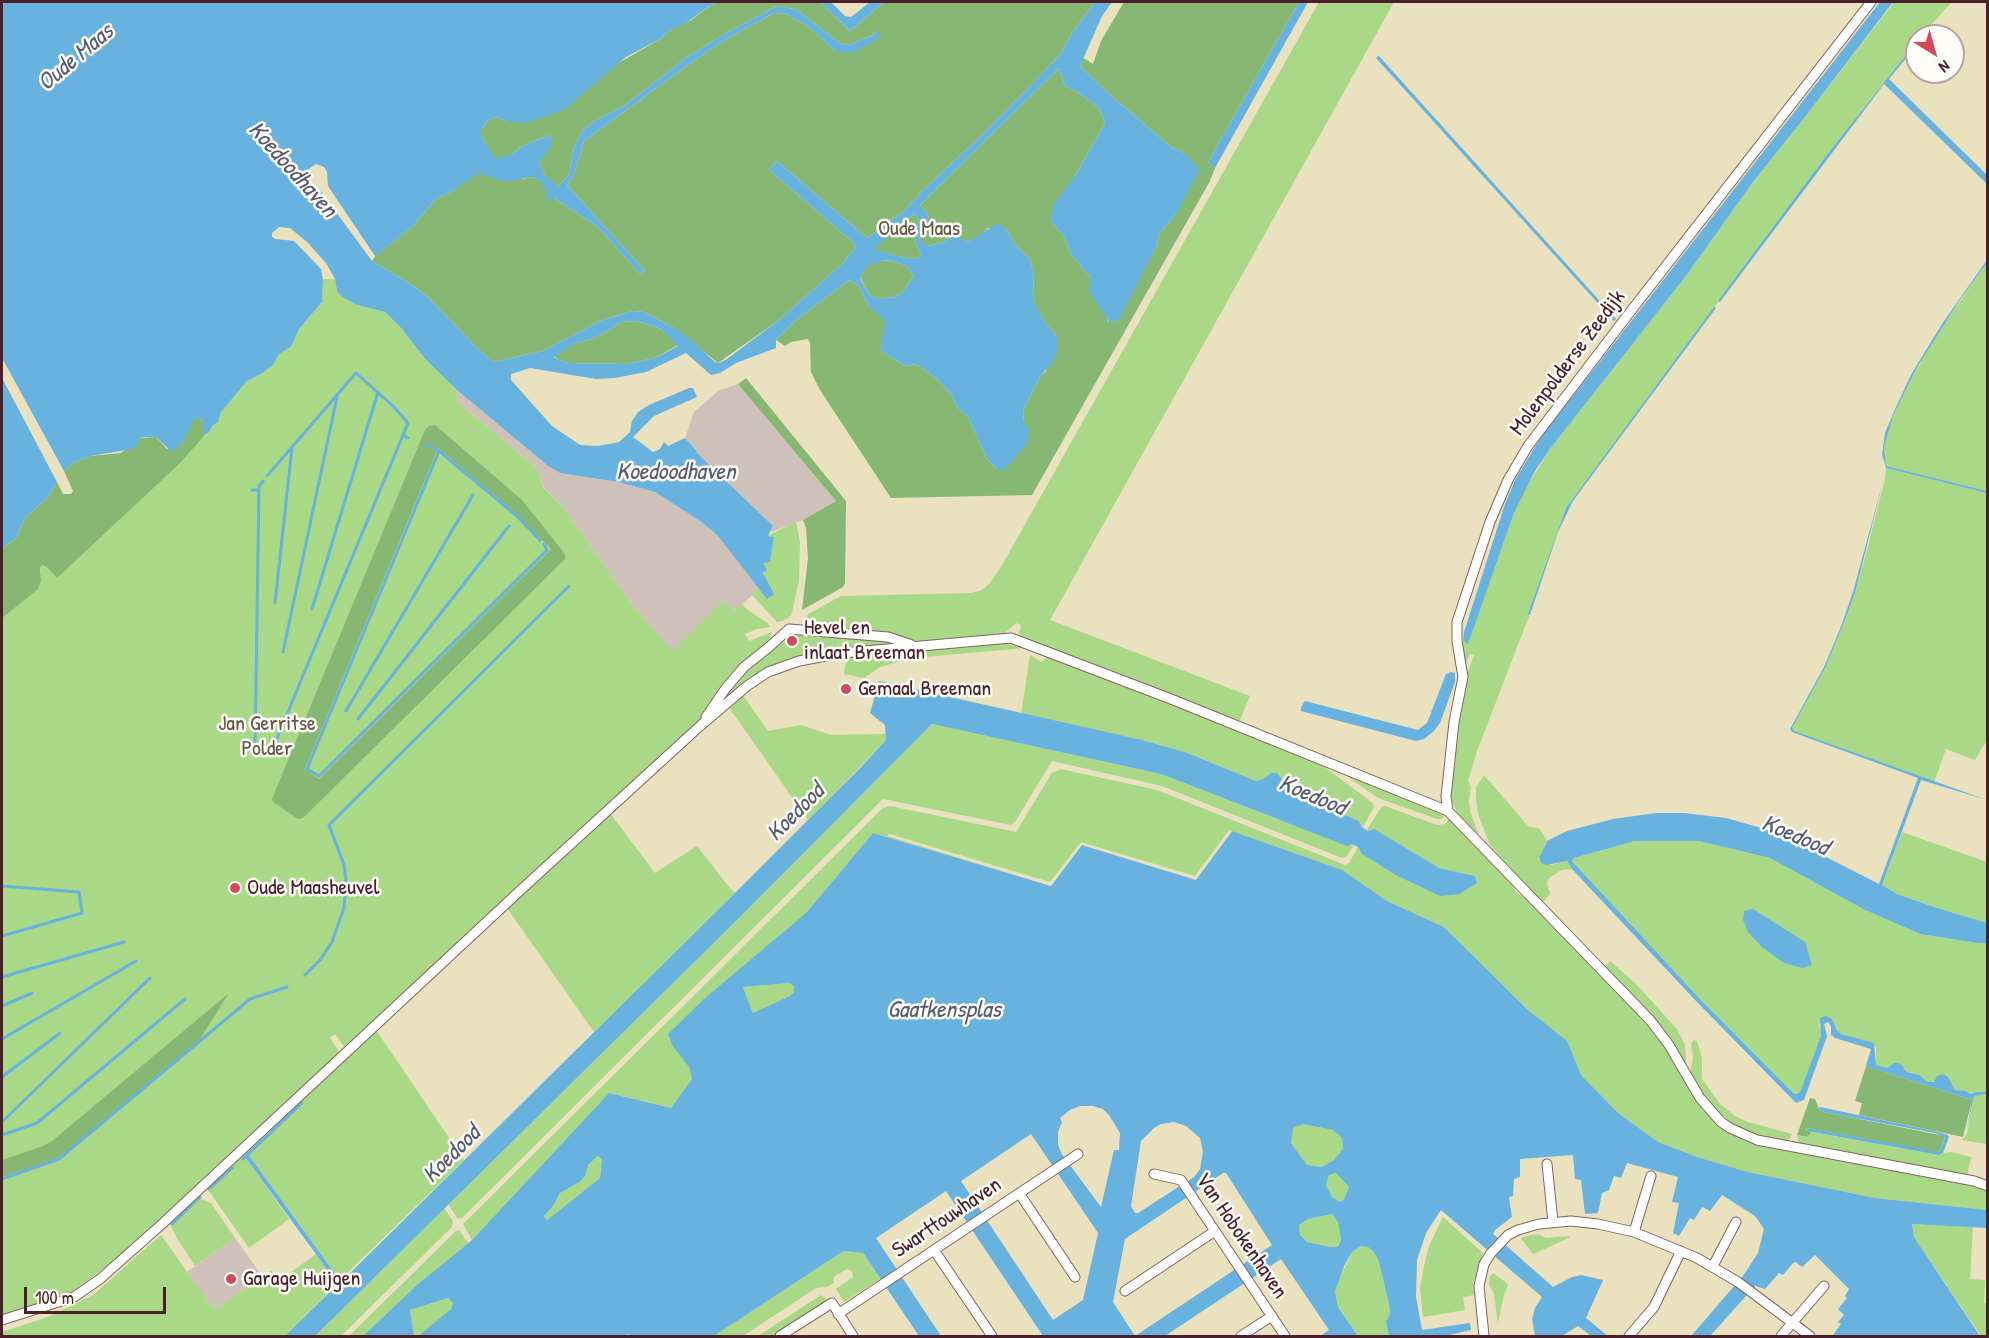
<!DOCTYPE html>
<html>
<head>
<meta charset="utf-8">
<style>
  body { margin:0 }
  #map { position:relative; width:1989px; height:1338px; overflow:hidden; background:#eae1bf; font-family:"Patrick Hand",sans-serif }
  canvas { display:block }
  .frame { position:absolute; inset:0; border:3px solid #4a1f2b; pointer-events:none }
  .north { position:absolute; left:1905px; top:24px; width:60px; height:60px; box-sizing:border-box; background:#fdfcf7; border:2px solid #b5a4a5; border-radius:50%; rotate:143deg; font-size:16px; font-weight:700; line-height:24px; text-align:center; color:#4a1f2b }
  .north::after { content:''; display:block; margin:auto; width:21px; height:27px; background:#d1495b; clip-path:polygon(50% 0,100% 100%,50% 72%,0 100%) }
  .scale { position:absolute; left:24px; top:1287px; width:142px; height:27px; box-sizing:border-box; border:3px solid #4a1f2b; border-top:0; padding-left:8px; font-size:18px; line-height:21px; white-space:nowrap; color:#4a1f2b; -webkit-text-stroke:4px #fdfcf7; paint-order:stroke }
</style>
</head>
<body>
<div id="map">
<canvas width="1989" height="1338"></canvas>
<div class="frame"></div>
<div class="north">N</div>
<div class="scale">100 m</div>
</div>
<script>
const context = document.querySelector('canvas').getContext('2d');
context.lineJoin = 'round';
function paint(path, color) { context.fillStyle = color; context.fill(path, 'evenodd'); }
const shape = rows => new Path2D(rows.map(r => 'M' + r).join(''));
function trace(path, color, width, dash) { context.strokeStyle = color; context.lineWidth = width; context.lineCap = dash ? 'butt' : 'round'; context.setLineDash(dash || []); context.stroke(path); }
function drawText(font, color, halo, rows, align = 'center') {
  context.font = font + ' "Patrick Hand",sans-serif'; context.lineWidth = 5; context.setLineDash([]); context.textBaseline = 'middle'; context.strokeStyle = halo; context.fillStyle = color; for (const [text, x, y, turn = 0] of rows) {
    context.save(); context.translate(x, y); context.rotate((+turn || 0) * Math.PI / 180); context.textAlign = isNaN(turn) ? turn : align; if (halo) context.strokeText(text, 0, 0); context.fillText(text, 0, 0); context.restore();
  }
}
const industrial = shape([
  [738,384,836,501,803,520,771,532,773,526,696,452,697,450,685,438,694,412,718,391],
  [457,390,548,466,560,473,618,482,655,492,703,523,718,536,760,588,735,611,724,601,673,652,636,610,561,505,543,486,537,468,456,401],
  [235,1238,262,1276,214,1311,187,1272]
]);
const green = shape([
  [1319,2,1394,2,1050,620,1250,696,1239,722,1024,639,1019,634,1021,625,1016,623,1005,633,919,641,896,636,816,627,812,625,806,618,808,614,841,596,972,593,982,590,990,583,1001,567],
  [1894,2,1950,2,1951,3,1921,36,1917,36,1917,41,1829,152,1566,508,1552,547,1528,619,1477,751,1468,781,1471,787,1469,801,1470,811,1479,835,1458,815,1451,799,1456,727,1465,680,1474,655,1470,654,1464,668,1458,642,1463,640,1468,643,1514,513,1524,491,1553,445,1686,276,1753,182,1805,117],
  [1987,263,1987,491,1886,466,1884,448,1893,416,1929,346],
  [323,279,335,279,337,291,357,305,385,312,402,329,426,360,457,390,456,401,537,468,543,487,561,505,636,610,673,651,724,600,735,611,742,604,749,611,768,623,770,627,757,629,745,634,746,637,753,634,747,638,749,641,772,632,769,642,696,724,345,1048,335,1034,330,1038,340,1053,131,1247,70,1294,2,1319,2,617,41,574,40,568,42,565,47,566,53,572,155,485,208,433,221,412,247,381,261,374,273,365,279,354,291,347,299,329,322,302],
  [1886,468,1987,493,1988,738,1975,760,1946,749,1934,782,1793,731,1792,728,1825,668,1841,630,1855,593,1869,542,1885,479],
  [796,522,800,542,799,581,791,616,783,621,777,622,752,595,760,588,767,598,763,563,770,561,774,538,768,536,769,535],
  [796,634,887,640,897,644,797,657,780,662,766,668,715,709,723,695,758,658],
  [1001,643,1025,648,912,658,880,667,864,678,844,674,845,665,851,656],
  [1030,655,1042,662,1049,656,1319,763,1373,803,1374,807,1363,827,1359,821,1282,788,1271,773,1263,779,1256,781,1185,752,1142,740,1021,715],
  [742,694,768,731,801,725,831,735,886,734,887,739,808,820,728,706],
  [932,724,1161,774,1271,817,1354,845,1346,857,1342,858,1162,786,1052,761,1015,822,1011,825,883,799,462,1218,458,1219,448,1204,741,916],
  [1061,769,1157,790,1345,865,1349,863,1358,847,1362,854,1397,876,1424,889,1477,883,1475,876,1439,868,1367,830,1380,809,1385,806,1437,825,1445,824,1449,819,1509,879,1517,893,1527,899,1646,1021,1730,1133,1748,1140,1827,1159,1966,1183,1988,1190,1987,1210,1875,1198,1748,1172,1697,1157,1658,1142,1618,1113,1581,1075,1566,1041,1527,1009,1444,927,1387,901,1341,870,1232,831,1196,880,1051,886,873,833,806,913,706,997,668,1034,673,1045,689,1067,692,1080,671,1108,609,1093,472,1240,463,1224,883,808,890,806,1016,832,1052,773],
  [1341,772,1430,807,1445,815,1442,819,1437,819,1378,798],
  [1484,775,1529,827,1539,828,1547,841,1545,844,1543,863,1551,865,1567,861,1572,869,1562,870,1549,878,1547,883,1550,894,1542,903,1490,845,1478,814,1476,800,1476,787],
  [610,813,655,873,697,846,729,887,735,893,594,1032,507,908],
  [1902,832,1987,862,1987,923,1934,907,1897,894,1882,885],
  [1635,841,1699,841,1770,858,1865,910,1920,934,1977,943,1987,943,1987,1092,1977,1092,1970,1094,1966,1091,1955,1090,1939,1075,1934,1083,1928,1082,1919,1075,1907,1072,1906,1069,1894,1063,1887,1068,1876,1065,1876,1047,1839,1033,1832,1019,1819,1024,1822,1036,1801,1090,1799,1093,1794,1094,1700,999,1572,861,1574,858],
  [1610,961,1636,984,1677,1029,1685,1045,1686,1062,1684,1061,1653,1018,1604,967],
  [790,983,794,987,794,992,790,996,753,1013,743,987],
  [376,1030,464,1160,340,1280,248,1154,245,1157,289,1219,249,1248,206,1187],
  [1694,1040,1697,1041,1702,1058,1702,1079,1720,1104,1735,1116,1748,1122,1792,1134,1789,1140,1787,1142,1754,1135,1730,1122,1713,1107,1690,1073,1693,1059,1691,1043],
  [1987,1094,1987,1144,1962,1140,1967,1134,1974,1096],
  [1303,1124,1333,1130,1342,1138,1343,1149,1334,1160,1320,1167,1307,1165,1291,1143,1293,1127],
  [1811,1132,1939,1155,1943,1153,1951,1152,1971,1157,1967,1176,1799,1144,1797,1135,1808,1137],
  [598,1156,602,1159,600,1178,547,1220,544,1216,553,1206,560,1193,585,1175,588,1165],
  [1336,1173,1349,1187,1344,1199,1340,1202,1332,1197,1326,1185,1329,1175],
  [199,1195,203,1200,211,1203,235,1238,195,1266,178,1240,169,1222],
  [444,1208,453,1221,452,1227,341,1336,315,1336],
  [1332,1214,1338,1222,1341,1240,1337,1246,1331,1247,1307,1242,1300,1235,1299,1225,1308,1219],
  [1443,1217,1483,1253,1473,1283,1474,1295,1463,1297,1465,1310,1423,1317,1420,1288,1424,1266,1429,1246],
  [1912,1224,1973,1227,1970,1279,1985,1280,1984,1303,1987,1303,1987,1336,1981,1336,1914,1237],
  [459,1230,468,1243,418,1284,363,1336,349,1336,456,1231],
  [1538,1234,1546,1238,1569,1236,1569,1238,1533,1254,1521,1239,1522,1237],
  [161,1235,214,1310,271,1270,279,1281,316,1254,337,1284,285,1336,2,1336,2,1332,48,1317,93,1295],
  [1361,1246,1368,1247,1374,1252,1379,1262,1389,1304,1390,1314,1386,1322,1389,1336,1358,1336,1338,1306,1335,1291,1337,1284,1352,1252],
  [846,1251,862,1252,880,1279,844,1302,836,1289,853,1277,852,1271,847,1269,835,1276,833,1279,834,1283,827,1287,816,1288,743,1336,714,1336,842,1252],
  [1493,1273,1508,1284,1504,1295,1498,1323,1494,1294,1489,1285,1490,1276],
  [821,1295,828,1301,773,1336,758,1336],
  [448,1298,453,1305,451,1309,418,1336,414,1336,410,1310]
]);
const forest = shape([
  [720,2,820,2,850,31,884,2,1095,2,1074,30,1059,56,982,135,921,192,904,211,867,238,777,161,769,170,854,243,855,248,843,263,779,320,718,363,674,328,644,312,632,311,600,321,543,351,493,362,479,350,428,297,409,283,372,261,376,255,412,227,436,199,451,192,478,172,523,179,531,177,540,180,554,198,598,227,640,274,645,271,567,185,573,177,584,141,685,67,723,41,774,13,787,14,810,28,834,50,855,52,879,30,871,36,848,45,841,44,797,10,781,6,773,8,724,34,687,57,624,106,596,120,583,130,574,147,569,175,557,187,546,177,539,163,551,144,550,135,529,143,519,148,513,154,496,160,481,136,481,130,487,121,497,117,506,121,615,65,660,39,670,30,691,20,711,5],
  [1124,2,1299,2,1208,162,1215,168,1210,181,1032,495,891,498,820,390,811,372,810,343,808,339,791,342,785,346,776,340,796,320,849,280,859,286,868,305,886,321,881,351,905,366,916,364,937,379,951,394,956,406,968,417,987,459,997,469,1004,468,1024,422,1023,410,1040,377,1046,371,1057,337,1045,322,1035,306,1033,289,1034,275,1030,259,1017,247,1006,229,988,228,982,234,969,242,954,235,944,242,929,246,919,240,929,216,920,205,1059,68,1065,86,1076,91,1099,108,1105,123,1050,220,1064,237,1071,254,1091,278,1108,322,1118,320,1157,245,1159,234,1177,212,1184,153,1171,147,1107,92,1079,65,1082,57,1093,64,1101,41],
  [915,213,919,219,915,240,921,256,916,259,905,258,873,249],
  [881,260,892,261,906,266,914,276,902,293,895,297,879,299,870,296,860,277,869,263],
  [637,321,661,329,678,345,655,358,626,364,569,363,559,360,554,356,576,343,591,339,606,332,621,322],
  [746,378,846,501,845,583,843,587,802,610,808,558,806,528,803,520,836,501,738,384],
  [199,418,203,421,203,433,206,434,180,463,57,578,47,567,42,565,40,568,41,581,38,589,2,618,2,549,17,537,24,519,48,497,57,482,63,494,71,494,73,491,64,471,75,462,90,456,121,453,139,438,156,437,167,449,182,443,193,419],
  [435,425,522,500,565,554,565,559,303,818,298,819,273,802,272,799,425,430,429,426],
  [438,448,518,515,551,549,319,779,305,769],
  [229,993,200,1039,62,1155,52,1161,2,1177,2,1160,43,1146,52,1141],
  [1866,1066,1972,1100,1963,1137,1859,1115,1862,1103,1855,1101],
  [1810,1098,1815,1099,1819,1109,1824,1112,1945,1136,1941,1149,1938,1152,1928,1151,1807,1128,1806,1130,1811,1132,1808,1137,1797,1135]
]);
const water = shape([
  [2,2,720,2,711,5,684,24,670,30,660,39,626,57,565,109,526,123,506,121,497,117,487,121,481,130,481,136,496,159,513,154,519,148,529,143,550,135,552,144,539,163,546,177,553,181,557,187,569,175,574,147,583,130,596,120,624,106,687,57,724,34,773,8,781,6,797,10,841,44,848,45,871,36,880,30,879,37,869,44,855,52,845,53,834,50,810,28,787,14,774,13,723,41,685,67,584,141,573,177,567,185,645,271,640,274,598,227,554,198,546,201,547,192,540,180,531,177,504,182,479,173,451,192,436,199,412,227,375,256,328,186,327,172,324,167,316,164,310,168,306,173,308,181,320,190,372,261,409,283,428,297,479,350,493,362,543,351,600,321,632,311,644,312,674,328,690,339,715,362,719,363,727,359,779,320,843,263,855,248,854,243,769,170,777,161,867,238,904,211,921,192,982,135,1059,56,1074,30,1095,2,1112,2,1102,16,1080,66,1107,92,1171,147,1184,153,1200,169,1177,212,1159,234,1157,245,1119,320,1109,322,1089,291,1091,278,1071,254,1064,237,1050,220,1054,204,1075,176,1105,123,1099,108,1076,91,1065,86,1059,68,920,205,929,216,919,239,929,246,944,242,954,235,969,242,997,223,1006,229,1017,247,1030,259,1034,275,1033,289,1035,305,1045,322,1057,337,1058,348,1054,360,1040,377,1023,410,1024,422,1029,429,1027,444,1003,471,997,469,987,459,968,417,956,406,951,394,937,379,916,364,905,366,881,351,885,321,868,305,859,286,849,280,796,320,776,340,776,348,736,363,720,373,711,375,686,353,646,372,615,378,596,379,530,368,511,374,511,380,552,426,580,445,598,446,619,442,630,432,632,421,638,412,649,405,689,388,693,388,697,397,654,416,633,437,653,452,660,449,664,442,668,446,685,438,697,451,696,452,773,526,768,536,774,537,770,562,763,563,767,570,763,573,774,594,767,599,718,536,703,523,655,492,618,482,560,473,548,466,457,390,426,360,402,329,385,312,357,305,342,297,337,291,335,279,326,263,307,242,290,228,279,227,272,233,272,237,275,239,294,241,321,269,323,279,322,302,299,329,291,347,279,354,273,365,261,374,247,381,221,412,218,422,213,425,208,433,204,435,203,433,203,421,199,418,194,419,182,443,172,452,156,437,146,437,139,438,138,444,133,449,90,456,75,462,64,471,2,358],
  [915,213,919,219,915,240,921,256,916,259,905,258,874,249],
  [881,260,892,261,906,266,914,276,902,293,895,297,879,299,870,296,860,278,869,263,878,264],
  [637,321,661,329,678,346,655,358,626,364,569,363,559,360,554,357,576,343,591,339,606,332,621,322],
  [820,2,831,2,845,16,851,17,870,2,884,2,850,31],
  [1299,2,1308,2,1215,168,1208,162],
  [1880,2,1893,2,1805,117,1753,182,1686,276,1553,445,1535,471,1514,513,1468,644,1463,640,1464,632,1505,504,1515,480,1541,437],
  [1917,41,1917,45,1889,79,1987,175,1987,184,1884,84,1720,302,1718,301,1829,152],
  [1378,56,1379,56,1616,319,1614,321,1376,58],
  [1987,260,1987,263,1960,300,1919,364,1893,416,1884,448,1886,466,1987,491,1987,493,1886,468,1882,454,1885,433,1895,409,1912,373,1942,324],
  [1714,307,1716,308,1573,501,1558,532,1530,615,1528,614,1566,508],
  [2,378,57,482,48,497,24,519,17,537,2,549],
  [1884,478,1855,593,1841,630,1825,668,1792,728,1794,731,1987,800,1921,780,1882,885,1897,894,1934,907,1987,923,1987,943,1977,943,1920,934,1865,910,1770,858,1699,841,1635,841,1574,858,1572,861,1700,999,1794,1094,1799,1093,1801,1090,1821,1036,1820,1018,1826,1016,1832,1019,1837,1030,1841,1034,1874,1043,1876,1065,1887,1068,1894,1063,1898,1063,1902,1065,1907,1072,1919,1075,1928,1082,1934,1082,1937,1076,1943,1074,1948,1077,1955,1090,1966,1091,1970,1094,1977,1092,1987,1092,1987,1094,1974,1096,1966,1134,1972,1100,1866,1066,1871,1049,1835,1038,1831,1035,1831,1026,1828,1022,1824,1024,1827,1036,1804,1100,1796,1103,1697,1002,1572,869,1567,861,1546,865,1541,863,1539,856,1541,855,1547,841,1567,831,1613,819,1656,813,1684,813,1726,818,1779,833,1879,884,1918,778,1792,732,1790,729,1824,667,1840,629,1853,592],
  [1451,672,1455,673,1455,682,1440,723,1433,732,1424,739,1416,741,1301,711,1301,707,1305,701,1418,730,1427,723,1446,674],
  [879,681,1142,740,1185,752,1256,781,1263,779,1271,773,1277,773,1282,779,1280,783,1282,788,1359,821,1362,827,1368,831,1374,829,1439,868,1475,876,1477,883,1459,894,1440,896,1397,876,1362,854,1358,847,1352,844,1347,846,1161,774,932,724,741,916,315,1336,285,1336,336,1286,337,1283,245,1157,248,1154,339,1279,343,1280,735,893,861,767,886,740,885,725,870,713],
  [1232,831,1342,870,1387,901,1444,927,1527,1009,1567,1041,1581,1075,1618,1113,1658,1142,1697,1157,1748,1172,1875,1198,1987,1210,1987,1228,1912,1224,1914,1237,1980,1336,1832,1336,1841,1324,1838,1322,1844,1315,1838,1309,1847,1298,1845,1296,1849,1289,1815,1255,1802,1267,1796,1262,1793,1263,1783,1275,1779,1273,1765,1289,1755,1286,1710,1336,1691,1336,1743,1276,1758,1253,1764,1229,1755,1216,1722,1195,1710,1211,1702,1207,1694,1220,1690,1218,1679,1236,1673,1233,1679,1203,1672,1202,1678,1177,1627,1163,1621,1178,1614,1176,1609,1190,1602,1193,1598,1213,1585,1214,1581,1180,1575,1179,1573,1155,1520,1159,1520,1177,1514,1179,1513,1196,1509,1197,1512,1217,1495,1230,1493,1234,1553,1287,1572,1277,1581,1275,1603,1280,1586,1318,1608,1336,1591,1336,1578,1326,1562,1336,1535,1336,1532,1319,1535,1308,1542,1297,1441,1210,1426,1233,1417,1260,1416,1297,1422,1330,1470,1323,1471,1330,1445,1336,1389,1336,1386,1322,1390,1314,1389,1304,1379,1262,1374,1252,1368,1247,1361,1246,1352,1252,1345,1264,1335,1291,1338,1307,1358,1336,1320,1336,1329,1330,1281,1259,1165,1336,1043,1336,946,1191,876,1238,941,1336,919,1336,863,1253,846,1251,842,1252,714,1336,630,1336,628,1334,624,1336,418,1336,451,1309,453,1304,448,1298,410,1310,414,1336,363,1336,418,1284,472,1240,609,1093,671,1108,692,1079,689,1067,672,1045,668,1034,706,997,806,913,873,833,1051,886,1081,845,1196,879],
  [790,983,794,987,794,992,790,996,753,1013,743,987],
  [1080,1106,1093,1106,1103,1109,1109,1115,1120,1133,1119,1150,1114,1150,1101,1207,1061,1153,1058,1144,1058,1132,1062,1122,1060,1118,1070,1110],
  [1174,1122,1186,1126,1200,1138,1203,1152,1200,1169,1194,1177,1138,1213,1135,1213,1131,1206,1141,1141,1154,1128,1161,1124],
  [1303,1124,1333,1130,1342,1138,1343,1149,1334,1160,1321,1167,1307,1165,1291,1143,1293,1128],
  [1031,1134,1098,1233,1083,1300,1053,1320,961,1181],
  [598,1156,602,1159,600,1178,547,1220,544,1216,553,1206,560,1193,579,1182,585,1176,588,1165],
  [1223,1173,1226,1173,1272,1245,1135,1336,1113,1302,1125,1239],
  [1336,1173,1349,1187,1344,1199,1340,1202,1332,1197,1326,1185,1329,1175],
  [1332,1214,1338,1222,1341,1240,1338,1246,1331,1247,1307,1242,1300,1235,1299,1225,1308,1219],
  [1753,909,1805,942,1812,965,1802,968,1784,963,1762,947,1748,932,1743,920,1744,911],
  [1820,1107,1934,1131,1948,1135,1949,1137,1943,1153,1939,1155,1807,1131,1807,1128,1938,1152,1941,1149,1945,1137,1935,1133,1824,1112,1819,1109]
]);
const pier = shape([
  [1229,830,1232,831,1196,880,1082,845,1051,886,888,836,888,834,883,832,1050,882,1081,842,1195,876]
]);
const stream = shape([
  [403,435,408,438],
  [425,444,439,451],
  [263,481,259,486,255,749,255,752,270,755,408,423,393,406,356,373,267,476],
  [252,490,259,490],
  [540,540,517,516,439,451,307,769,319,776,547,550,544,544],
  [275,603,292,448],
  [312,609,378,392],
  [283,652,337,397],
  [346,711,473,495],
  [358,719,509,526],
  [2,886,79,892,82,913,2,936],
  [305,975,320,960,332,942,344,908,346,882,344,865,329,825,569,586],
  [2,977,124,942],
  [2,1006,32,993],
  [2,1039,136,961],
  [2,1077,60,1033],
  [3,1121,150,978],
  [2,1135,37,1123,185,999],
  [243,1159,302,1103],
  [2,1179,59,1159,250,999,287,987],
  [209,1189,232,1168],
  [172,1224,200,1197]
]);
const minor = shape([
  [706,717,726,688,744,667,769,647,789,629,888,637,912,645],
  [1448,811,1446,797,1454,722,1463,677,1457,641,1457,622,1490,522,1508,480,1528,446,1627,316,1871,2],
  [1547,1164,1553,1222],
  [1154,1174,1181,1180,1285,1336],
  [1019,1193,1075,1277],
  [1634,1232,1651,1176],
  [934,1250,992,1336],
  [1713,1266,1736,1222],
  [1125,1291,1215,1231],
  [838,1314,1078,1154],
  [2,1320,74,1297,100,1279,162,1224,524,887,700,726,747,686,768,672,799,661,842,653,1011,638,1171,699,1448,811,1650,1020,1669,1045,1700,1098,1721,1122,1730,1128,1757,1140,1974,1181,1988,1186],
  [780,1336,832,1303,853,1336],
  [1241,1336,1272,1316],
  [1484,1336,1479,1286,1484,1264,1491,1253,1508,1235,1518,1230,1539,1224,1571,1221,1598,1224,1634,1232,1697,1258,1738,1282,1810,1336],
  [1629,1336,1654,1307,1681,1251],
  [1781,1336,1824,1286]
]);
const markers = [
  [792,641,6,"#d1495b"],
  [846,689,6,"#d1495b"],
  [235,888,6,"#d1495b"],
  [231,1279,6,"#d1495b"]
];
const parkNames = [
  ["Oude Maas",919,229],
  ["Jan Gerritse",267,724],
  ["Polder",267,749]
];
const streetNames = [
  ["Molenpolderse Zeedijk",1568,363,-53],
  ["Swarttouwhaven",947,1218,-34],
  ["Van Hobokenhaven",1241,1236,56]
];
const poiNames = [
  ["Hevel en",804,628],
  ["inlaat Breeman",804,653],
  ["Gemaal Breeman",858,689],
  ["Oude Maasheuvel",247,888],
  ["Garage Huijgen",243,1279]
];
const waterNames = [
  ["Oude Maas",76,58,-40],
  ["Koedoodhaven",292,170,48],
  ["Koedoodhaven",676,473],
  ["Koedood",1312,796,23],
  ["Koedood",796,813,-45],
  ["Koedood",1795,836,23],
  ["Gaatkensplas",944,1011],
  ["Koedood",452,1155,-45]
];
paint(industrial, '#cec1ba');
paint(green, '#a9d886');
paint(forest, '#86b873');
paint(water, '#68b2e0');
paint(pier, '#eae1bf');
trace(stream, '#68b2e0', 3);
trace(minor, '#82635f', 11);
trace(minor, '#fff', 9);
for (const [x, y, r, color] of markers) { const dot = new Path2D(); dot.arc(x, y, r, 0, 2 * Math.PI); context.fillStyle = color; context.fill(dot); trace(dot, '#fdfcf7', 2); }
drawText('22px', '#665646', '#fdfcf7', parkNames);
drawText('22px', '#4a1f2b', '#fdfcf7', streetNames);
drawText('22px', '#4a1f2b', '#fdfcf7', poiNames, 'left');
drawText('italic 24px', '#565a73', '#fdfcf7', waterNames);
</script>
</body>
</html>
